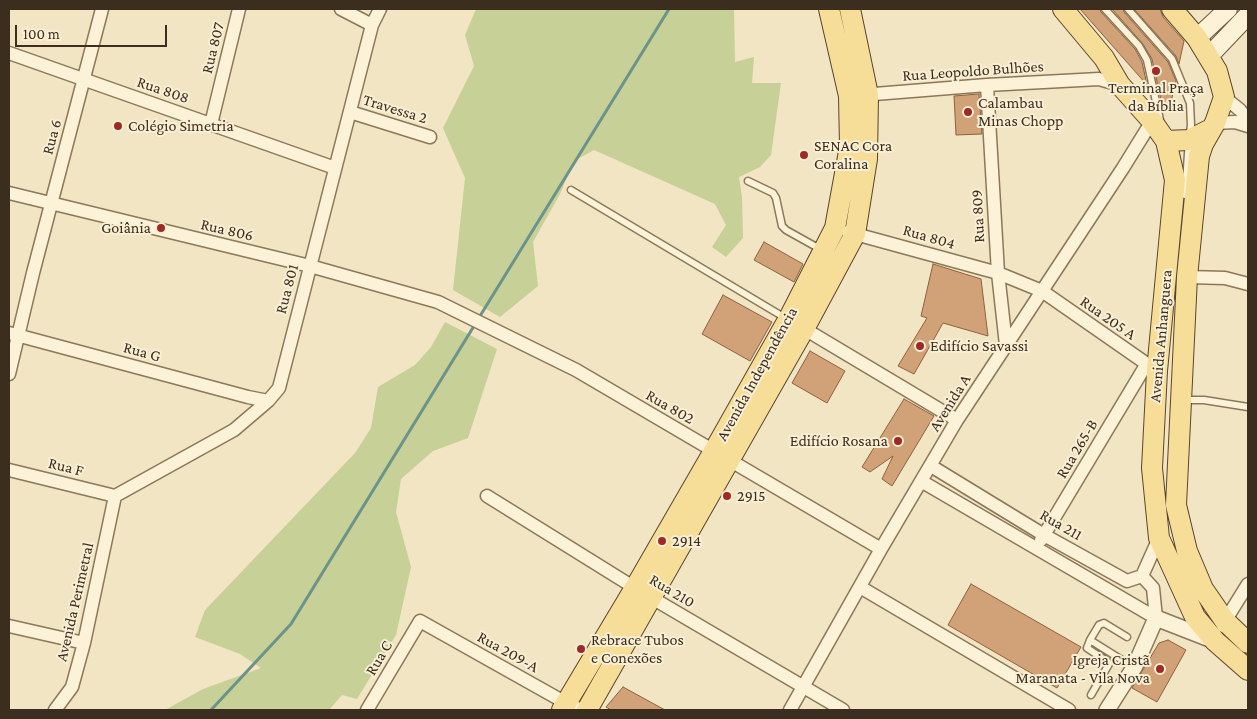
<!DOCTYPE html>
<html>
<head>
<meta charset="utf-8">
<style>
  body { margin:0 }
  #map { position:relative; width:1257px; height:719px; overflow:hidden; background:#f1e5c3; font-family:"Crimson Pro",serif }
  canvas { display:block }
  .frame { position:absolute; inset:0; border:10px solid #3c2e1e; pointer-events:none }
  .scale { position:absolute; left:15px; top:25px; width:152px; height:22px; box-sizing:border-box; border:2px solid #3c2e1e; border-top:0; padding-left:6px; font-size:15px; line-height:18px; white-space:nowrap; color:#3c2e1e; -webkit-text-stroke:4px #f8efd4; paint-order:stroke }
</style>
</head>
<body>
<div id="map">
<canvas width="1257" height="719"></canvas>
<div class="frame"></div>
<div class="scale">100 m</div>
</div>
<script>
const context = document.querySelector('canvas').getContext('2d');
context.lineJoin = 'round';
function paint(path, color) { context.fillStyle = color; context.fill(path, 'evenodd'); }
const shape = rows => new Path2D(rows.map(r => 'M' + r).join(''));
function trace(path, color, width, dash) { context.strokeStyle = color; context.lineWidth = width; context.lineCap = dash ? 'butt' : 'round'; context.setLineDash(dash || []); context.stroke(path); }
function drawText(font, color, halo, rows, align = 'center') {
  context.font = font + ' "Crimson Pro",serif'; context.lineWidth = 4; context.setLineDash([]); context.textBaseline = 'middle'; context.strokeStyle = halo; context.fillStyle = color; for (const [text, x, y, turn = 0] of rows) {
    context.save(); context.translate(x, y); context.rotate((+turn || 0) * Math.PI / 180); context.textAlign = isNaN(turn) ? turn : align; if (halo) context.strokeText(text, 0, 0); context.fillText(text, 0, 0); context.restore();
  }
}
const green = shape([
  [476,9,734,9,735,62,754,57,752,83,781,83,771,155,760,167,739,177,742,197,743,238,726,257,712,247,726,225,715,204,594,150,574,161,560,194,533,242,538,286,500,317,453,290,465,178,443,128,474,66,465,35],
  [445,322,497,349,468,438,433,451,401,479,396,512,411,567,396,635,357,699,342,695,329,710,165,710,203,689,261,668,240,654,195,637,205,610,355,453,371,428,378,387,415,365,431,347]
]);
const stream = shape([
  [480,316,669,9],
  [211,710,291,624,474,326]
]);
const building = shape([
  [1080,9,1100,9,1101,12,1135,49,1142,62,1147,85,1080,9],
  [1112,9,1123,9,1124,12,1168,62,1176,81,1169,110,1161,100,1152,59,1143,44,1112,9],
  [1134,9,1160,9,1163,17,1184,41,1179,64,1176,56,1134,9],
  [979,94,982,134,956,135,954,96,979,94],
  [764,242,803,264,794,282,754,260,764,242],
  [933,264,981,279,988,336,943,323,914,374,898,366,927,318,921,316,933,264],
  [723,295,772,322,750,361,702,334,723,295],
  [810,351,845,371,827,403,792,383,810,351],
  [904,399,934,416,892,486,882,479,893,456,870,472,862,467,904,399],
  [971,584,1081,647,1057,688,948,625,971,584],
  [1168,640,1186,650,1157,702,1132,688,1159,643,1168,640],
  [623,687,665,710,611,710,606,707,623,687]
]);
const service = shape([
  [1105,9,1139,46,1147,60,1160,120],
  [1128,9,1172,59,1190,103,1191,125,1189,140,1185,195],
  [748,181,773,193,776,198,782,226,786,230,820,249],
  [571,190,787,319],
  [1182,400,1204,400,1248,407],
  [1090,640,1122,660,1135,666],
  [1091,695,1109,664,1108,662,1087,648,1090,640,1099,625,1104,623,1127,637]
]);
const minor = shape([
  [341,9,372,25],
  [9,53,335,168],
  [987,85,998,273,1006,345],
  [862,95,987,85,1099,79,1120,85],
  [1224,97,1240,110,1248,121],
  [350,112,430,137],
  [1215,123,1235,122,1248,126],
  [211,124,239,9],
  [9,193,310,266,438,302,576,370,881,549],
  [848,232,998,273,1042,291,1157,371],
  [1187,277,1225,278,1248,284],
  [798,325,957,420],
  [9,333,248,397,268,401],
  [9,374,33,273,102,9],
  [931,466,1044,535,1127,581,1142,576,1159,538],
  [9,470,115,496],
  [921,481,1156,618],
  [115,496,234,430,268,401,279,388,372,25,380,9],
  [487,496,635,588,843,710],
  [1041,540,1146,365],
  [1142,576,1153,588,1156,618],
  [860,587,1069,710],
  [9,626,84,643],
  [1223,626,1225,621,1248,584],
  [55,710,72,687,84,643,115,496],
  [367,710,420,621,566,703,581,710],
  [790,710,881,549,957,420,1123,168,1152,121]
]);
const tertiary = shape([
  [1107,710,1135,666,1156,618,1215,641]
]);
const secondary = shape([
  [1197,38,1228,9],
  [1209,56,1248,15]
]);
const primary = shape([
  [1063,9,1104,58,1120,85,1152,121,1166,141,1175,180,1157,371,1152,468,1159,538,1195,617,1215,641,1248,670],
  [1172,9,1197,38,1217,71,1224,97,1215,123,1203,144,1199,156,1187,277,1176,505,1187,551,1203,589,1225,621,1248,643],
  [1166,141,1189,140,1211,129],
  [562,710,635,588,714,451,788,320,835,228,850,146,849,96,829,9],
  [587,710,804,329,855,234,867,159,868,95,850,9]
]);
const markers = [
  [1156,71,5,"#a02925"],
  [968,112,5,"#a02925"],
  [118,126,5,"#a02925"],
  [804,155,5,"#a02925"],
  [161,228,5,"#a02925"],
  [920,346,5,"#a02925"],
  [898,441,5,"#a02925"],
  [727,496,5,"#a02925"],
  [662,541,5,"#a02925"],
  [581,649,5,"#a02925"],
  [1160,669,5,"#a02925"]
];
const streetNames = [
  ["Rua 807",213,48,-76],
  ["Rua Leopoldo Bulhões",973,71,-4],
  ["Rua 808",163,90,19],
  ["Travessa 2",395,109,17],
  ["Rua 6",52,137,-75],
  ["Rua 809",978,216,-93],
  ["Rua 806",227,230,13],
  ["Rua 804",929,237,16],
  ["Rua 801",287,289,-75],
  ["Rua 205 A",1108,318,35],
  ["Avenida Anhanguera",1161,336,-85],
  ["Rua G",142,352,15],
  ["Avenida Independência",757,374,-61],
  ["Avenida A",950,403,-58],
  ["Rua 802",670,407,30],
  ["Rua 265-B",1077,449,-59],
  ["Rua F",66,467,14],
  ["Rua 211",1061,525,30],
  ["Rua 210",672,591,31],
  ["Avenida Perimetral",75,602,-77],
  ["Rua 209-A",508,652,29],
  ["Rua C",379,658,-59]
];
const poiNames = [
  ["Terminal Praça",1156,88,"center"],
  ["da Bíblia",1156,106,"center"],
  ["Calambau",978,103],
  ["Minas Chopp",978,121],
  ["Colégio Simetria",128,126],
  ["SENAC Cora",814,146],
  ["Coralina",814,164],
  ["Goiânia",151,228,"right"],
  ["Edifício Savassi",930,346],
  ["Edifício Rosana",888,441,"right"],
  ["2915",737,496],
  ["2914",672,541],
  ["Rebrace Tubos",591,640],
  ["e Conexões",591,658],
  ["Igreja Cristã",1150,660,"right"],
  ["Maranata - Vila Nova",1150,678,"right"]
];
paint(green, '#c7d096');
trace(stream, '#6c938b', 3);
paint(building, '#d1a177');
trace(building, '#8e613d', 1);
trace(service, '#8d7759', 9);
trace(minor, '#8d7759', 15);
trace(tertiary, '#8d7759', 18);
trace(secondary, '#6f583c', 20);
trace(primary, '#5a442d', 22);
trace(service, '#fbf2d8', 6);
trace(minor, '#fbf2d8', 12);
trace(tertiary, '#fbf2d8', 15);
trace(secondary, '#fbf2d8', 18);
trace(primary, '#f6de99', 20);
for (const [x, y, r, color] of markers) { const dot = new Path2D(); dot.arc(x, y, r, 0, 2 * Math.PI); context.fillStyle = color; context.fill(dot); trace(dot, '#f8efd4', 2); }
drawText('16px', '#3c2e1e', '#f8efd4', streetNames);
drawText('16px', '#3c2e1e', '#f8efd4', poiNames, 'left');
</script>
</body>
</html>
